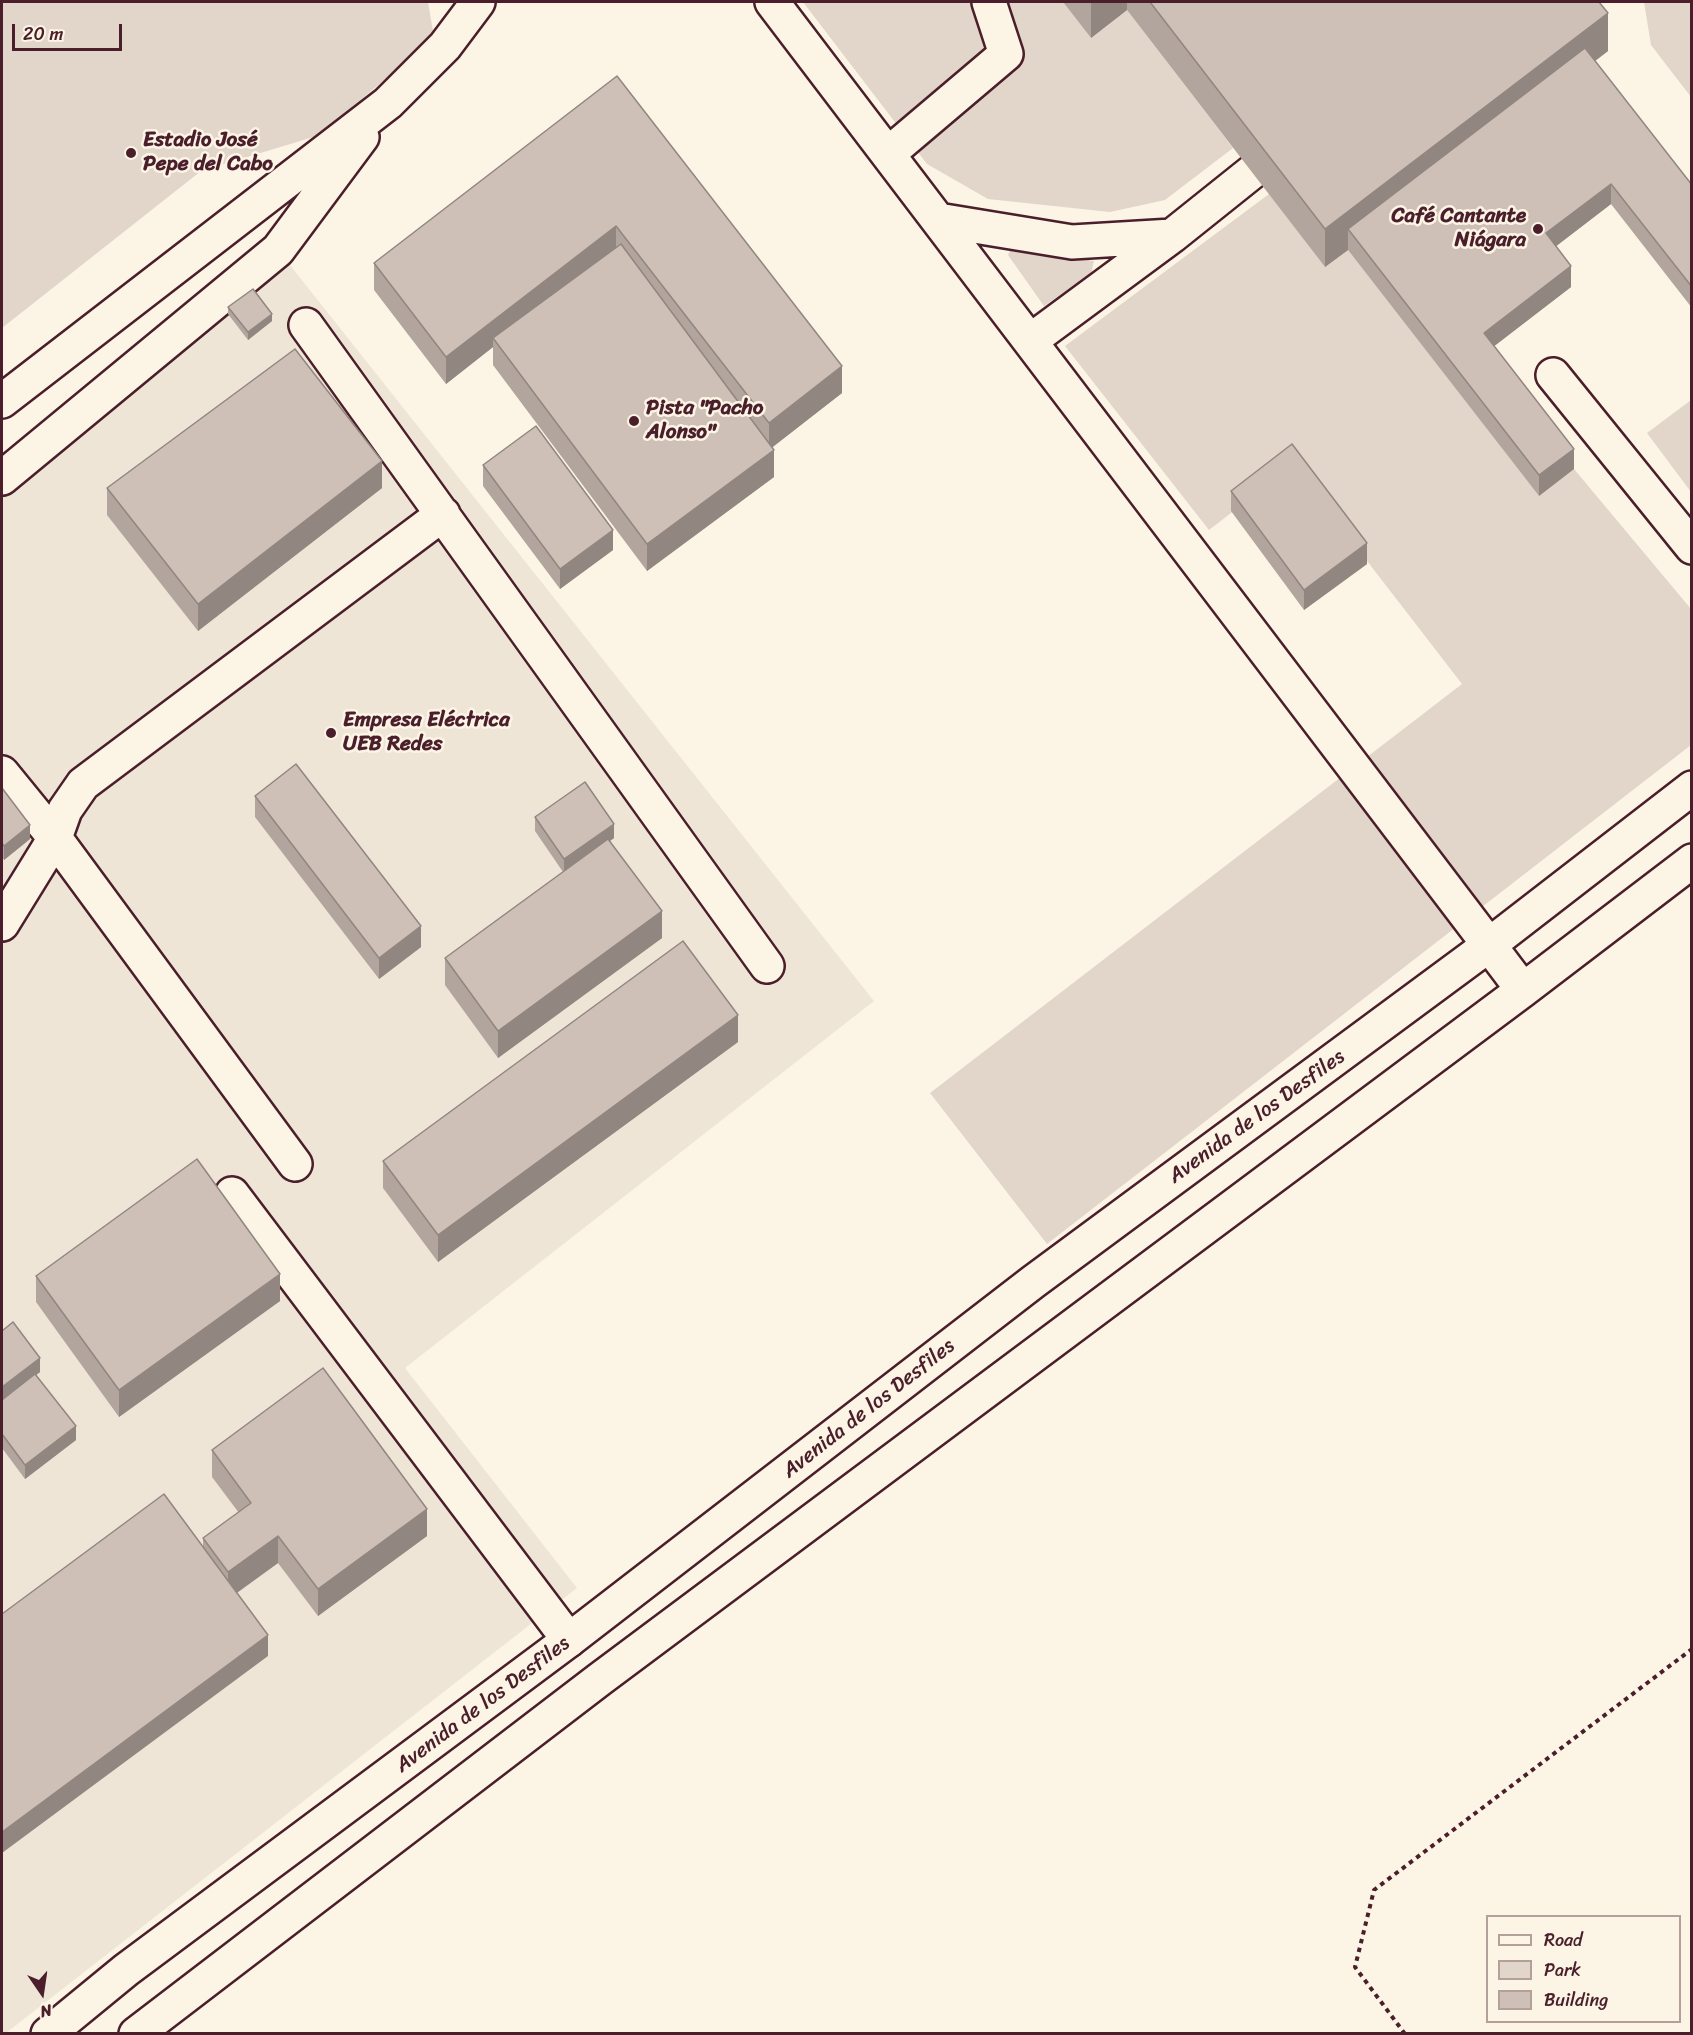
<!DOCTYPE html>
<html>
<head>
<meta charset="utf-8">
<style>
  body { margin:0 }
  #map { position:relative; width:1693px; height:2035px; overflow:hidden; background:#fcf5e5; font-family:Sriracha,sans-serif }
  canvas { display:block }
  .frame { position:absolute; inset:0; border:3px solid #4a1f2b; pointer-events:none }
  .legend { position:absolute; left:1486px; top:1915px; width:195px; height:108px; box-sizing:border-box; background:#fcf5e5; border:2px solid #b59f9b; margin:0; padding:8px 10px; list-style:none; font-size:18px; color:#4a1f2b }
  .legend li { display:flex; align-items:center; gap:12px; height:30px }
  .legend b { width:30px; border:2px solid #b59f9b }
  .north { position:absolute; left:12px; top:1963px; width:60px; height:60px; -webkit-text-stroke:4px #fcf5e5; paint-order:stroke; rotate:167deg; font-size:16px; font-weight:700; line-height:24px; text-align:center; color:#4a1f2b }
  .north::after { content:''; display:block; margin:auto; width:21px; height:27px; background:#4a1f2b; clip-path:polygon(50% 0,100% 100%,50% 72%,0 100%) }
  .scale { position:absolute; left:12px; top:24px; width:110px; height:27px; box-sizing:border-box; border:3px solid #4a1f2b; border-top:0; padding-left:8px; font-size:18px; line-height:21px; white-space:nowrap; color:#4a1f2b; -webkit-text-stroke:4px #fcf5e5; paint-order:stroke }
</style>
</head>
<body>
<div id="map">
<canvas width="1693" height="2035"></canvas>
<div class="frame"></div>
<ul class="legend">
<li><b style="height:8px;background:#fcf5e5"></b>Road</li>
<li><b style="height:16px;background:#e2d5ca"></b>Park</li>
<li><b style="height:16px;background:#cfc0b7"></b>Building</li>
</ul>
<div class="north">N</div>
<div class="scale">20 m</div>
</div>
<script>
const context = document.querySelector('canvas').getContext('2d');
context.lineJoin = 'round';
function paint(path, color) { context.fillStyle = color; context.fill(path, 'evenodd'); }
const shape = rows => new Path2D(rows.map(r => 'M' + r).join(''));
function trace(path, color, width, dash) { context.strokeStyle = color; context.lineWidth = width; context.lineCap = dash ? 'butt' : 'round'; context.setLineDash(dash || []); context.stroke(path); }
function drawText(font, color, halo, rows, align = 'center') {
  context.font = font + ' Sriracha,sans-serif'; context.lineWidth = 5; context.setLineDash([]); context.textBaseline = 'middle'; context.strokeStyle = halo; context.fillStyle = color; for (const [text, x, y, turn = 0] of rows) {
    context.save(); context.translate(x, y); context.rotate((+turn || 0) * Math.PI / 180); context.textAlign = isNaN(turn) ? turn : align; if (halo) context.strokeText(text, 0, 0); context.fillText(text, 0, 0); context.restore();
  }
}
const built = shape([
  [278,250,874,1001,405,1368,577,1588,6,2033,2,2034,2,465]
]);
const green = shape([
  [2,2,428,2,434,37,320,135,201,171,2,328],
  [803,2,1063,2,1091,38,1127,10,1233,148,1165,200,1110,212,988,199,927,164],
  [1644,2,1691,2,1691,97,1651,45],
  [1269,194,1325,267,1348,250,1539,496,1574,469,1691,609,1691,745,1047,1244,930,1093,1462,684,1293,465,1209,530,1065,346],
  [1011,248,1094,261,1091,274,1044,306,1008,255],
  [1691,400,1691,492,1647,433]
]);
const path = shape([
  [1405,2034,1355,1967,1374,1890,1692,1649]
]);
const minor = shape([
  [772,2,1489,945],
  [888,154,1006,54,989,2],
  [938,220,1072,242,1172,236],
  [306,325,767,966],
  [1030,341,1172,236,1252,172],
  [1553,375,1692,547],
  [2,401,388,103,445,46,478,2],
  [2,478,278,250,362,137],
  [2,773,55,838,295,1164],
  [2,924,55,838,65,810,83,784,443,514],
  [232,1194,569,1640]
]);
const highway = shape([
  [1489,945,1523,990],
  [48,2034,126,1970,569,1640,1033,1282,1489,945,1692,788],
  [136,2034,600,1679,1523,990,1692,861]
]);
const wall = shape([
  [1063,2,1599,2,1608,51,1595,61,1692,185,1692,308,1611,204,1556,246,1571,287,1494,346,1574,469,1539,496,1348,250,1325,267,1127,10,1091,38],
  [617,76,842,393,772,447,774,477,647,571,493,365,493,347,446,384,374,290,374,263],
  [228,307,272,321,248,340,228,314],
  [483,465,613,550,560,589,483,486],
  [107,488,382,488,198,631,107,515],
  [1231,491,1367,564,1304,610,1231,511],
  [2,788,30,839,4,860,2,857],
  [255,796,421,947,379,979,255,817],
  [535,817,614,838,610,841,662,938,498,1058,445,985,445,958,563,872,535,831],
  [738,1042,438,1262,383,1188,383,1161],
  [36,1276,280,1301,119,1417,36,1302],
  [2,1331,40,1372,36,1375,76,1440,25,1479,2,1448],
  [212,1450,427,1536,318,1616,278,1563,237,1593,268,1656,203,1548,203,1538,239,1513,212,1477]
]);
const shadedWall = shape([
  [1091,2,1127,2,1127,10,1091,38],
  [1608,13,1608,51,1358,242,1348,229,1348,250,1325,267,1325,229],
  [1611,184,1611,204,1546,254,1546,233],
  [616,226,616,253,493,338,493,347,446,384,446,357],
  [1571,266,1571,287,1484,354,1484,333],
  [272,314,272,321,248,340,248,332],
  [842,366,842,393,769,450,769,423],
  [1574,449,1574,469,1539,496,1539,475],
  [774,450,774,477,647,571,647,544],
  [382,461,382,488,198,631,198,604],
  [613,530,613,550,560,589,560,569],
  [1367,543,1367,564,1304,610,1304,590],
  [614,824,614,838,564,873,564,859],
  [30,825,30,839,4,860,4,846],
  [662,911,662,938,498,1058,498,1031],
  [421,926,421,947,379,979,379,958],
  [738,1015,738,1042,438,1262,438,1235],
  [280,1274,280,1301,119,1417,119,1390],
  [40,1358,40,1372,2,1401,2,1387],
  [76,1426,76,1440,25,1479,25,1465],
  [427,1509,427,1536,318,1616,318,1589],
  [278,1536,278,1563,228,1599,228,1572],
  [268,1635,268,1656,2,1853,2,1832]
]);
const building = shape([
  [1150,2,1599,2,1608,13,1325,229,1150,2],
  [1585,48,1692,185,1692,287,1611,184,1546,233,1571,266,1484,333,1574,449,1539,475,1348,229,1585,48],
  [617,76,842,366,769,423,616,226,446,357,374,263,617,76],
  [621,244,774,450,647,544,493,338,621,244],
  [253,289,272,314,248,332,228,307,253,289],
  [295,349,382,461,198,604,107,488,295,349],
  [536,426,613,530,560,569,483,465,536,426],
  [1292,444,1367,543,1304,590,1231,491,1292,444],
  [296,764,421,926,379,958,255,796,296,764],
  [585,782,614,824,564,859,535,817,585,782],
  [2,788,30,825,4,846,2,843,2,788],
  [608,839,662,911,498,1031,445,958,608,839],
  [683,941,738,1015,438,1235,383,1161,683,941],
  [197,1159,280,1274,119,1390,36,1276,197,1159],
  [13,1322,40,1358,2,1387,2,1331,13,1322],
  [323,1368,427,1509,318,1589,278,1536,228,1572,203,1538,251,1503,212,1450,323,1368],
  [35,1374,76,1426,25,1465,2,1434,2,1400,35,1374],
  [164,1494,268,1635,2,1832,2,1614,164,1494]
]);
const markers = [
  [131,153,6,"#4a1f2b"],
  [1538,229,6,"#4a1f2b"],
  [634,421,6,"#4a1f2b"],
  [331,733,6,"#4a1f2b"]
];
const poiNames = [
  ["Estadio José",143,141],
  ["Pepe del Cabo",143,165],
  ["Café Cantante",1526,217,"right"],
  ["Niágara",1526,241,"right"],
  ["Pista \"Pacho",646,409],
  ["Alonso\"",646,433],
  ["Empresa Eléctrica",343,721],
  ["UEB Redes",343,745]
];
const streetNames = [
  ["Avenida de los Desfiles",1257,1117,-36],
  ["Avenida de los Desfiles",869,1409,-38],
  ["Avenida de los Desfiles",483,1705,-37]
];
paint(built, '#eee5d7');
paint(green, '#e2d5ca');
trace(minor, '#4a1f2b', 38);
trace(highway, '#4a1f2b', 38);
trace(path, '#4a1f2b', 4, [4.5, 4.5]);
trace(minor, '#fcf5e5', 33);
trace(highway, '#fcf5e5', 33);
paint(wall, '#b2a59d');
paint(shadedWall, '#918680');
paint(building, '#cfc0b7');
trace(building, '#918680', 1.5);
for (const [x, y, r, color] of markers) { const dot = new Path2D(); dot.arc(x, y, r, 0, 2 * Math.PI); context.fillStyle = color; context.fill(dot); trace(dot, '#fcf5e5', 2); }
drawText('bold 21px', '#4a1f2b', '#fcf5e5', poiNames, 'left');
drawText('21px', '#4a1f2b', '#fcf5e5', streetNames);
</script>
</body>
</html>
